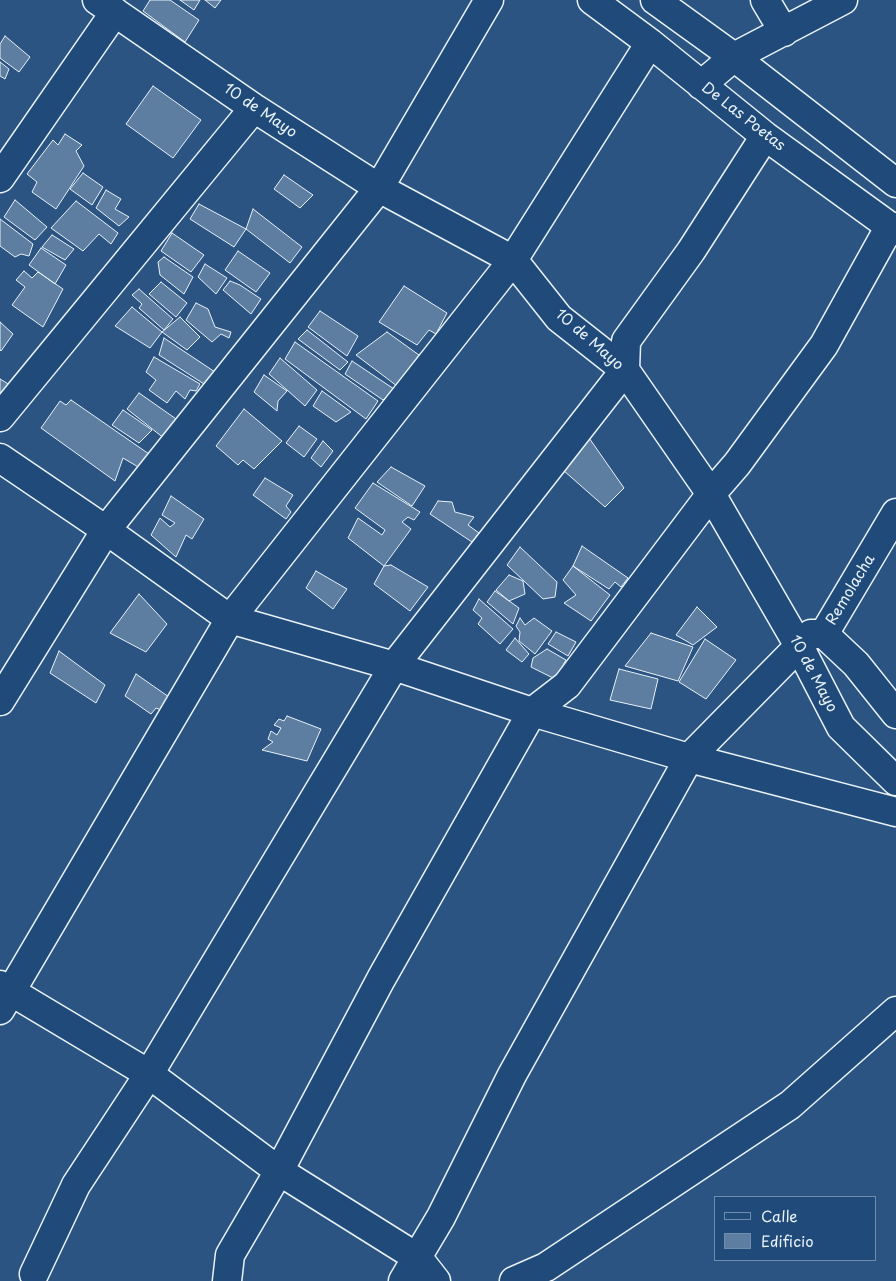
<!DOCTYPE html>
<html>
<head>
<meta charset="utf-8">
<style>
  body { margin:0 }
  #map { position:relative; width:896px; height:1281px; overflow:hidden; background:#2b5482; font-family:"Playpen Sans",sans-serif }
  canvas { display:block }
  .legend { position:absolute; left:714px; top:1196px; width:162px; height:65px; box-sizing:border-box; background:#1f4a7a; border:1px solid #6f8dac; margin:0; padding:6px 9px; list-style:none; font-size:15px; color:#e8f1f8 }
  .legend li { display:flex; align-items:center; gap:10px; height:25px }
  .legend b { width:25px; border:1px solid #6f8dac }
</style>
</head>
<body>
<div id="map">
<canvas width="896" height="1281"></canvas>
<ul class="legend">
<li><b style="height:6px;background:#1f4a7a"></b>Calle</li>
<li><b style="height:14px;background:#5d7da1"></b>Edificio</li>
</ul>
</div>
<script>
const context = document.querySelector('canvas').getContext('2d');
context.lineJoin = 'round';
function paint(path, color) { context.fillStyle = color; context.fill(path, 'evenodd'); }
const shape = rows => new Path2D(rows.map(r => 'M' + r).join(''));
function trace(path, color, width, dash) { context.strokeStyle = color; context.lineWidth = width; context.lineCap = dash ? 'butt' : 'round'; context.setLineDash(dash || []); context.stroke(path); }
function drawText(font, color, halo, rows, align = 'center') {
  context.font = font + ' "Playpen Sans",sans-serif'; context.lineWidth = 4; context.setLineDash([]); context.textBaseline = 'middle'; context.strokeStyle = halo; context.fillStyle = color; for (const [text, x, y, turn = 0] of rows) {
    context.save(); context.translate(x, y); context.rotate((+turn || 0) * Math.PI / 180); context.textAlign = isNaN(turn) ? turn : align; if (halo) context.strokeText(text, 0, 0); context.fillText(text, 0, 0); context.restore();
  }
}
const building = shape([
  [150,0,170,0,199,20,185,42,143,11,150,0],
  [180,0,200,0,194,10,180,0],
  [205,0,221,0,215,8,205,0],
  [5,36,30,57,19,72,0,58,0,44,5,36],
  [0,62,9,69,5,79,0,76,0,62],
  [153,86,201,120,173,158,126,124,153,86],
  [65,134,82,145,76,151,84,166,56,209,32,192,37,182,27,174,53,140,58,145,65,134],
  [83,173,103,187,92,205,70,189,83,173],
  [284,175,313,195,300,208,274,189,284,175],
  [106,190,121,199,115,209,129,217,119,226,96,208,106,190],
  [15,200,47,227,35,240,4,217,15,200],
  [76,201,118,233,111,244,99,234,83,251,51,228,76,201],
  [199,204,246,229,234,247,190,219,199,204],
  [253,209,302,247,290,263,246,229,253,209],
  [0,219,33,244,29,256,21,254,15,257,0,246,0,219],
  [172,233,204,255,191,272,161,251,172,233],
  [52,235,74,249,65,260,42,247,52,235],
  [41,248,66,265,55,284,29,265,41,248],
  [238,251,270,273,256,292,225,270,238,251],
  [164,257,193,277,184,294,160,275,158,262,164,257],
  [205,264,227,278,216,294,198,277,205,264],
  [24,271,32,278,38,272,63,289,43,327,12,305,25,287,16,280,24,271],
  [230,281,240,285,261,299,251,314,223,290,230,281],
  [161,282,187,303,176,317,149,294,161,282],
  [404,286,447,313,436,334,429,330,417,345,379,322,404,286],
  [139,289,173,319,164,330,139,308,142,304,132,295,139,289],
  [196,303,208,309,215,327,231,332,229,338,221,334,212,342,186,320,196,303],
  [132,307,162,332,150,348,115,326,132,307],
  [320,311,358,336,347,356,308,327,320,311],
  [180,317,200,337,187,350,162,332,180,317],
  [0,322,13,334,1,351,0,350,0,322],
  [307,330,348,362,340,370,298,339,307,330],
  [387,332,419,355,397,386,356,355,387,332],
  [164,338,215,372,204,384,159,355,164,338],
  [295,342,378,401,366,419,285,359,295,342],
  [154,357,200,384,196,391,190,390,185,399,176,391,167,403,149,390,156,380,146,372,154,357],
  [280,358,317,390,305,406,269,374,280,358],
  [352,361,394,389,383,400,345,374,352,361],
  [264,375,287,391,278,401,277,411,254,392,264,375],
  [0,379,10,385,0,403,0,379],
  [322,391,351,412,336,422,313,406,322,391],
  [139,393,179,421,165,439,127,409,139,393],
  [71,400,149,454,140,468,123,458,115,481,41,428,60,401,66,405,71,400],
  [244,409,282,441,254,469,243,460,238,465,216,446,244,409],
  [123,410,152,430,139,443,112,425,123,410],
  [299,426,317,439,304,457,286,443,299,426],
  [587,435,624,488,605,507,563,470,587,435],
  [323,441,333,451,321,467,311,458,323,441],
  [391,467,425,486,412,506,377,482,391,467],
  [265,478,293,495,286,506,291,512,286,519,253,495,265,478],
  [373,483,420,512,414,520,408,517,402,522,411,529,384,566,348,538,358,518,382,535,385,530,355,508,373,483],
  [171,496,204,519,192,539,186,535,176,557,151,535,160,518,170,527,175,523,162,515,171,496],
  [438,501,452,502,455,512,474,517,468,525,479,533,472,542,430,514,438,501],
  [582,546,628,578,621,587,615,582,609,589,573,566,582,546],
  [520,547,557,582,555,597,543,599,507,565,520,547],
  [391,565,428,587,410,611,374,584,384,566,391,565],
  [573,566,610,595,591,621,564,603,576,595,563,580,573,566],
  [316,571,347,589,333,609,306,588,316,571],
  [509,575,523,581,525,594,509,601,496,590,509,575],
  [495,591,519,608,513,624,487,602,495,591],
  [139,594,167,624,146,652,110,633,139,594],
  [479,599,513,629,500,644,478,624,482,618,473,610,479,599],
  [697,607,717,627,693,645,676,635,697,607],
  [520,618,525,625,534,618,552,631,535,654,519,641,520,632,516,626,520,618],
  [556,632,576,642,568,656,548,644,556,632],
  [651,633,693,647,678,681,625,666,651,633],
  [515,638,529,654,522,662,506,650,515,638],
  [705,639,736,660,706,699,679,682,705,639],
  [547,649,566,660,555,679,531,667,533,658,547,649],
  [59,651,105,685,96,703,50,673,59,651],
  [619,669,658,679,651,709,610,700,619,669],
  [136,674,169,697,161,710,156,708,151,714,125,696,136,674],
  [287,716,321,729,307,761,262,750,273,742,268,739,271,731,277,735,281,728,274,725,279,719,284,721,287,716]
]);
const minor = shape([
  [97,0,254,108,379,188,513,260,559,318,625,370,711,494,799,646,841,727,896,781],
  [592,0,650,43,765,136,896,231],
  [655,0,734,57,896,183],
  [765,0,784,32],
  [701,85,734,57,843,0],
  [0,178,115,12],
  [0,417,254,108],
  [0,458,106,530,230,619,394,666,532,712,689,758,896,812],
  [824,634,856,664,896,714],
  [0,701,106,530,379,188,489,0],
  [0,985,149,1074,279,1171,418,1258,436,1281],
  [0,1010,230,619,513,260,650,43],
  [34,1274,76,1185,149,1074,394,666,625,370,626,341,691,251,765,136],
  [227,1281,230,1255,279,1171,381,979,532,712,567,685,711,494,737,464,824,345,890,226],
  [403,1281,441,1217,512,1075,689,758,811,634,824,634,896,513],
  [514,1281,546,1267,790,1105,896,1011]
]);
const streetNames = [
  ["10 de Mayo",260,111,34],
  ["De Las Poetas",743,117,38],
  ["10 de Mayo",589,340,41],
  ["Remolacha",851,590,-59],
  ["10 de Mayo",813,674,62]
];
paint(building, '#5d7da1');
trace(building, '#e8f1f8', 1);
trace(minor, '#e8f1f8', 31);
trace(minor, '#1f4a7a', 28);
drawText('15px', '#e8f1f8', '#1f4a7a', streetNames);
</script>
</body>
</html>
